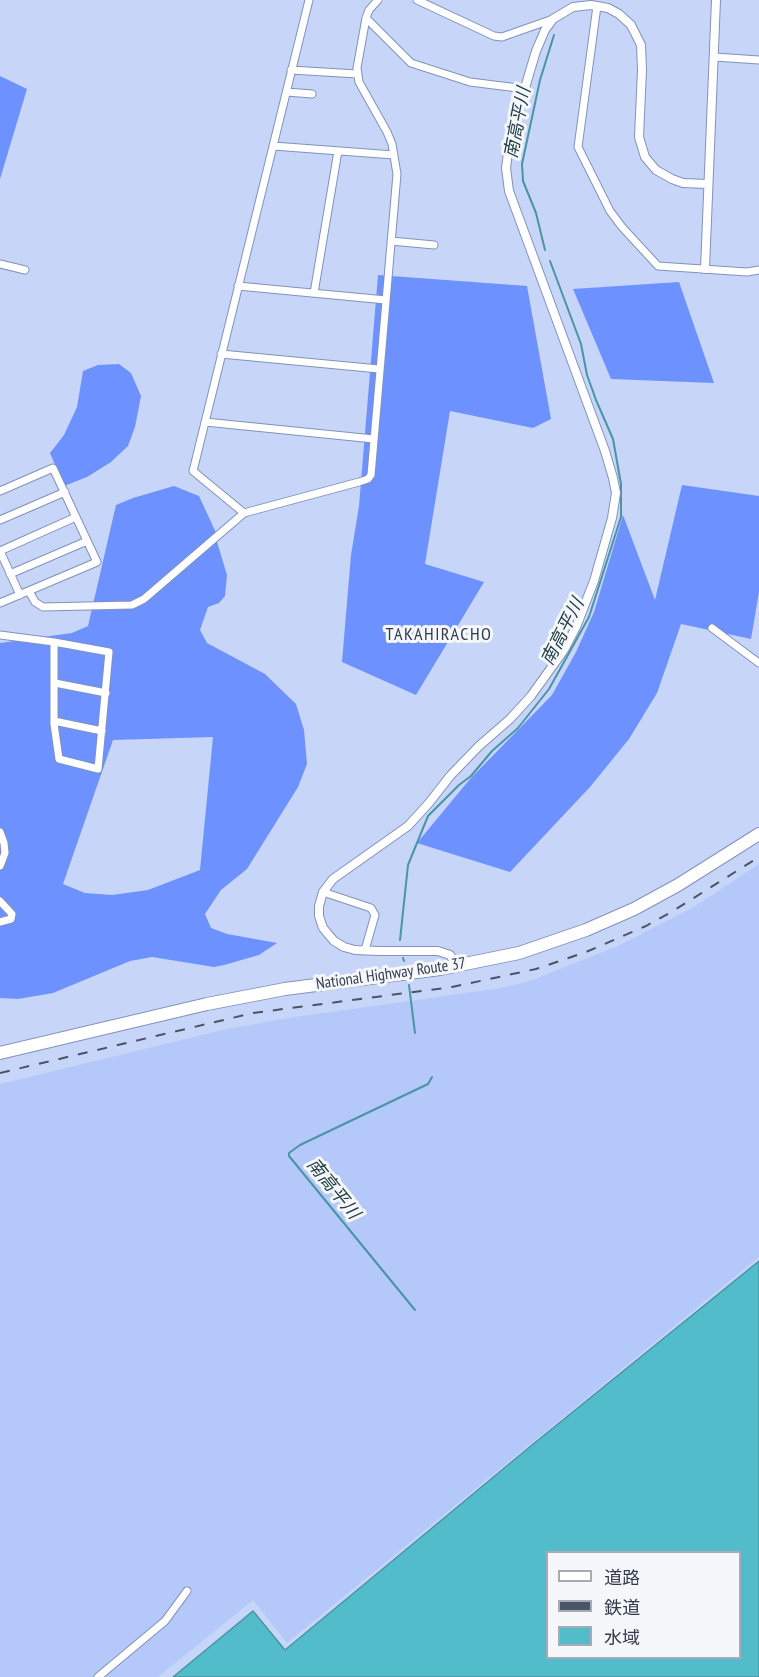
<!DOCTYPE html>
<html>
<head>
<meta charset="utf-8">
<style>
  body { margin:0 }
  #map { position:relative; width:759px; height:1677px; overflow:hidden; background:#c7d5f8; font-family:"PT Sans Narrow","Noto Sans JP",sans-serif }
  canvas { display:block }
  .legend { position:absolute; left:546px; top:1551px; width:195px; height:108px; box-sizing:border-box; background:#f5f7fb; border:2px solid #a7abb5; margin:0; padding:8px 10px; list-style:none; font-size:18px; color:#333a4b }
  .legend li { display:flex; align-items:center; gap:12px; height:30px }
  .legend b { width:30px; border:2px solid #a7abb5 }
</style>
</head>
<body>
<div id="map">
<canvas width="759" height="1677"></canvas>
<ul class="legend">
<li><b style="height:8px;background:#fff"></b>道路</li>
<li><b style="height:8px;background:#4b5367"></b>鉄道</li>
<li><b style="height:16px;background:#52bccb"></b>水域</li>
</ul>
</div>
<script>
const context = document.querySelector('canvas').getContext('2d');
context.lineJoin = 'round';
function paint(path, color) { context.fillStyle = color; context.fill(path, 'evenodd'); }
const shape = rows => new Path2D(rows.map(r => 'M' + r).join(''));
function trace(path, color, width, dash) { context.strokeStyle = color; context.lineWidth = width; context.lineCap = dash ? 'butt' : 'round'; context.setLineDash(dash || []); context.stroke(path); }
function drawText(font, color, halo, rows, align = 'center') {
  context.font = font + ' "PT Sans Narrow","Noto Sans JP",sans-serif'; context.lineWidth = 6; context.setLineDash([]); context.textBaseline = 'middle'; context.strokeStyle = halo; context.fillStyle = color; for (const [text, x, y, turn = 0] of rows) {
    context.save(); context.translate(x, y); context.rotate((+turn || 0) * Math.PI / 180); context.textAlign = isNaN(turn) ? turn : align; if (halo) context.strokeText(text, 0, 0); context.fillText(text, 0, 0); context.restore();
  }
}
const built = shape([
  [759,864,759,1257,287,1643,253,1600,158,1677,0,1677,0,1084,227,1029,295,1017,502,988,530,981,618,946,694,907]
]);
const forest = shape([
  [0,76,27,89,0,179],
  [378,275,527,286,551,419,533,428,450,411,425,564,484,582,416,695,342,662,351,555,359,506],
  [679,282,714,383,611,379,573,289],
  [119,364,131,373,141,396,135,427,128,446,111,462,87,477,64,486,50,453,64,435,77,407,83,371,98,365],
  [682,485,759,496,759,592,751,639,681,624,657,693,629,739,590,787,510,872,417,843,470,779,552,695,576,652,594,612,623,515,655,600],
  [174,486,199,496,218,537,217,542,227,575,225,596,219,603,208,607,200,630,207,643,265,674,296,704,304,730,307,764,298,787,247,869,221,890,205,914,211,928,227,934,277,943,259,955,224,965,214,967,152,957,130,961,53,993,18,999,0,998,0,643,72,633,88,626,116,505,133,498],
  [213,737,200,870,148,890,112,895,85,893,63,884,113,740]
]);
const water = shape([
  [759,1261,759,1677,173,1677,253,1611,285,1650,532,1445,759,1261],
  [548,1552,740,1552,740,1658,548,1658,548,1552]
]);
const stream = shape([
  [545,250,536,213,523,181,522,164,540,80,554,35],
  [400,940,408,865,428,816,459,785,471,776,492,751,518,728,549,689,589,617,621,517,621,484,613,439,596,400,587,375,581,344,550,261],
  [403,958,404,961],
  [409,985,415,1033],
  [415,1310,289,1156,289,1153,300,1145,428,1084,432,1077]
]);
const minor = shape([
  [417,0,494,36,502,37,553,19],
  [597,6,578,147,610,211,622,227,658,266,747,272,759,270],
  [366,18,411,63,470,82,526,89],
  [714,57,759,60],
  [291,70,357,74],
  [287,92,312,94],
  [273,146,394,155],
  [391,241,434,245],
  [0,264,25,270],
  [238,286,386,300],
  [314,293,338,151],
  [221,354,379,369],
  [205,422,374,439],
  [0,491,53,468,97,562,0,603],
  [244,513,193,471,309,0],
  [0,520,65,492],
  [0,551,76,517],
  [0,551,20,595],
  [10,574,87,541],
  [29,591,35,602,43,607,132,605,144,599,244,513,359,482,368,479,371,475,397,174,392,144,387,132,359,82,357,68,366,18,369,10,378,0],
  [712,628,759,663],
  [0,635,54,642],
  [54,642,109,652,98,769,59,759,54,724,54,642],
  [55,683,106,693],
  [54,721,102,731],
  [0,832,4,843,5,853,0,866],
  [323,892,371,908,375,915,365,950],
  [0,901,12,914,11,919,0,922],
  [98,1677,165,1621,187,1591]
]);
const tertiary = shape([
  [705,269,716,0],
  [457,966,450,955,438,951,379,951,355,950,344,947,334,941,323,928,319,916,319,906,323,892,333,879,408,826,429,803,450,776,479,746,510,719,531,696,564,650,576,627,594,581,612,518,616,493,613,478,605,451,509,191,506,168,510,138,536,51,545,30,553,19,573,7,591,5,608,8,619,14,631,25,641,45,642,70,639,137,645,157,656,170,672,179,683,183,708,184]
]);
const trunk = shape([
  [0,1053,207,1004,285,989,440,969,519,953,586,930,634,909,678,885,759,834]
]);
const rail = shape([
  [0,1073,253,1013,452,987,536,969,586,952,646,926,673,911,759,857]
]);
const streetNames = [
  ["National Highway Route 37",391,974,-8]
];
const waterNames = [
  ["南高平川",518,123,-79],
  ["南高平川",563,632,-63],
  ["南高平川",333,1189,51]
];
const neighbourhoodNames = [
  ["TAKAHIRACHO",439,635]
];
paint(built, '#b4c8f9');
paint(forest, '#6d92ff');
paint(water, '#52bccb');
trace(water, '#4995a5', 1.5);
trace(stream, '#4995a5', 2);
trace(minor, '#8292ba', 9);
trace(tertiary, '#8292ba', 10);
trace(trunk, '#8292ba', 14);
trace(minor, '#fff', 7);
trace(tertiary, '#fff', 8);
trace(trunk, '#fff', 12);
trace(rail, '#4b5367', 2, [10, 10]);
drawText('16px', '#333a4b', '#f5f7fb', streetNames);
drawText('italic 18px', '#214146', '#f5f7fb', waterNames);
context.letterSpacing = '1.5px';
drawText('18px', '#333a4b', '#f5f7fb', neighbourhoodNames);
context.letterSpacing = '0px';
</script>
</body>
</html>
